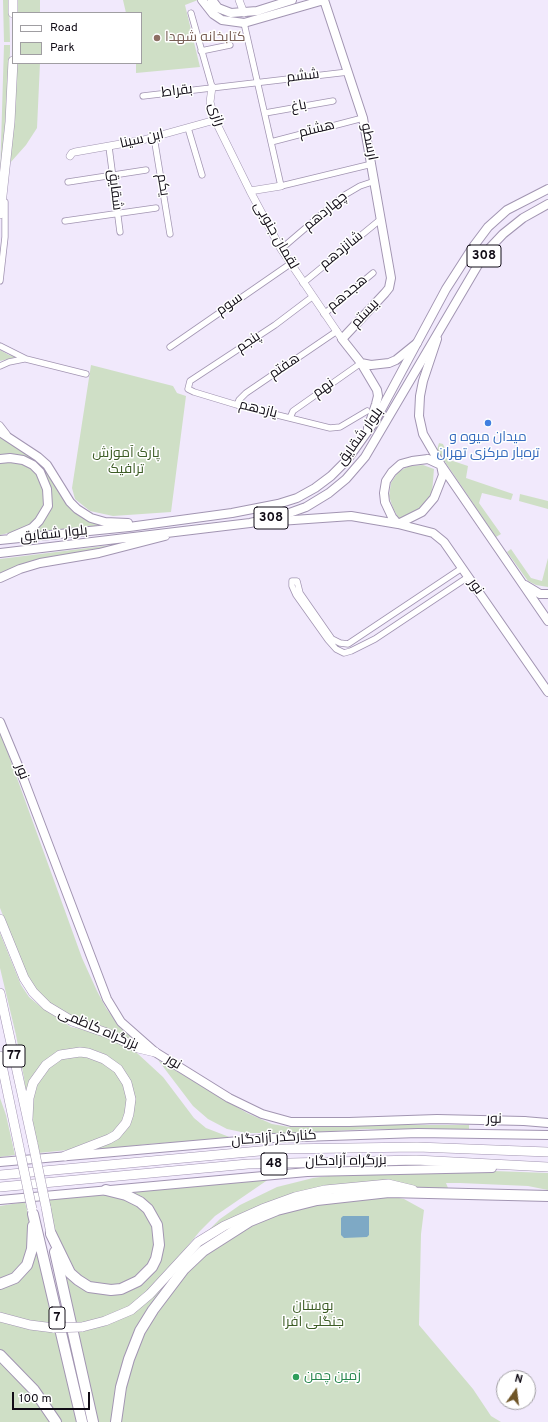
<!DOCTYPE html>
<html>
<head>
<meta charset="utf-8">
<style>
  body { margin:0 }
  #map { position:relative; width:548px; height:1422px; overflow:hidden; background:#f1e9fc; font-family:Overpass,sans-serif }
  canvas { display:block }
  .legend { position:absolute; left:12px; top:12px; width:130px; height:52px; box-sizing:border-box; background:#fff; border:1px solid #a09ea2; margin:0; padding:5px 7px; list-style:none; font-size:12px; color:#110c16 }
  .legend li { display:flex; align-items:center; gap:8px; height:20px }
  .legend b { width:20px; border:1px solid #a09ea2 }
  .north { position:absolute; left:496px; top:1370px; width:40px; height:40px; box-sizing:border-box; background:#fff; border:1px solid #a09ea2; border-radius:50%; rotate:14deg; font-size:11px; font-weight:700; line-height:16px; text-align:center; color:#110c16 }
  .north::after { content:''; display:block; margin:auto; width:14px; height:18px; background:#6f5527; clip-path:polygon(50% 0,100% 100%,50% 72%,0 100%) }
  .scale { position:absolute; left:12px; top:1392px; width:78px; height:18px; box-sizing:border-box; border:2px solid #110c16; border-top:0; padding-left:5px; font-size:12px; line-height:14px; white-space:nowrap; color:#110c16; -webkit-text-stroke:3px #fff; paint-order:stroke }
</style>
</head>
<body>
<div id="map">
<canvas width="548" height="1422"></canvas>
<ul class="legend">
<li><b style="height:5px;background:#fff"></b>Road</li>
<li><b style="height:11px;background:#cfdfc6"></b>Park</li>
</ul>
<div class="north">N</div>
<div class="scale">100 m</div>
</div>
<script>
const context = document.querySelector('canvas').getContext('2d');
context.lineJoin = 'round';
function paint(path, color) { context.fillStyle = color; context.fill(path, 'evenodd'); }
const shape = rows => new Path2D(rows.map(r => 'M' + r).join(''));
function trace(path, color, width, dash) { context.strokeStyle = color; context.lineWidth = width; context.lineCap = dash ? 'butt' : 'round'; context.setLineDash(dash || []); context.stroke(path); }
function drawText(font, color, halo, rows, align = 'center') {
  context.font = font + ' Overpass,Cairo,sans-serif'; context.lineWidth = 3; context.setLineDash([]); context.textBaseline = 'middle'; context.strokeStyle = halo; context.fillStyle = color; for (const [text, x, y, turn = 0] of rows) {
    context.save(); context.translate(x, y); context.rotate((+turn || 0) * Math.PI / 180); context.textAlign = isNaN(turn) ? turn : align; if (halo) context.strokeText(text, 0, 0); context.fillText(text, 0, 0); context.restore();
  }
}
const green = shape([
  [3,0,9,0,10,42,4,42],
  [17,0,40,0,40,13,17,13],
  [123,0,198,0,185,5,200,67,136,73,136,63,141,63,141,13,126,13],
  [4,45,10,45,10,52,6,126,0,177],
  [16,63,40,63,37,128,26,145,10,163],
  [0,350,9,355,17,357,0,361],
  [91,365,173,386,177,393,186,396,171,512,113,516,90,511,75,499,72,488],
  [0,437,34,457,46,469,66,502,110,524,23,535,51,505,51,488,43,471,36,464,0,457],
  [439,443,443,444,450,460,468,466,466,478,513,494,511,500,482,493,479,503,501,534,496,537,437,450],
  [3,461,18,462,33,470,38,476,44,490,44,502,40,515,32,524,17,531,0,535,0,462],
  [423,465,434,469,432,493,420,509,399,519,393,508,389,496,391,483,398,472,409,466],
  [520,494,548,501,548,509,519,501],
  [136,542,0,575,0,559],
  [511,549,531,578,542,581,548,558,548,587,536,585,528,581,507,552],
  [0,731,82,958,97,991,106,1008,121,1028,145,1048,61,1012,39,994,25,971,0,908],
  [0,933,21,985,29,997,41,1007,71,1027,89,1031,118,1042,137,1053,163,1077,194,1118,206,1128,232,1138,149,1144,82,1152,117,1140,129,1125,133,1113,119,1066,100,1052,88,1049,67,1049,51,1058,26,1102,24,1078,16,1035,0,968],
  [73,1056,95,1058,115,1070,122,1080,128,1098,125,1120,111,1136,68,1150,38,1153,31,1116,31,1096,44,1071,61,1059],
  [158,1060,247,1113,272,1124,289,1127,317,1127,369,1125,469,1125,469,1130,367,1129,304,1133,246,1133,227,1129,208,1119,193,1106],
  [0,1098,6,1115,15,1155,0,1157],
  [467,1170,548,1173,548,1190,528,1186,460,1183,446,1183,448,1188,361,1191,232,1228,153,1303,112,1422,96,1422,76,1330,118,1320,220,1219,240,1205,277,1187,313,1178,336,1175],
  [269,1179,215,1216,200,1231,171,1266,135,1304,114,1316,74,1325,62,1264,99,1293,152,1271,159,1225,126,1192],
  [105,1195,125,1198,145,1210,156,1234,153,1260,129,1284,99,1287,76,1275,57,1238,48,1200],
  [394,1197,404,1199,424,1210,421,1234,419,1325,473,1389,491,1416,501,1422,120,1422,123,1396,139,1342,165,1295,204,1254,243,1229,295,1208,346,1199],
  [25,1202,31,1226,30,1239,22,1268,0,1282,0,1206],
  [34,1231,55,1325,35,1324,0,1314,0,1287,22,1276],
  [0,1320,56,1330,77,1422,60,1422,0,1351],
  [0,1360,35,1398,51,1422,0,1422]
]);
const water = shape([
  [343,1216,369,1216,369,1235,367,1237,344,1238,341,1235,341,1218]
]);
const minor = shape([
  [191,13,212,87],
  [244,23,281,186,372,164],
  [201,51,230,45],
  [143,96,348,72],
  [265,113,333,101],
  [188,128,202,175],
  [154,137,170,234],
  [271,142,363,118],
  [109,147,120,232],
  [68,182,146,170],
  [65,221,156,208],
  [281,249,343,196,360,186,375,181],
  [0,281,5,237,5,202],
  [303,283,381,219],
  [312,297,275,325,190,381,188,389,194,392,237,405,330,428,340,427,367,411],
  [324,314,373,273],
  [0,346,26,359,86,374],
  [170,347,290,264],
  [0,366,9,362,24,359],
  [237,405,239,400,246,393,337,331],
  [290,418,293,411,361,363],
  [0,425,7,434],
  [462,568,348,644,340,643,332,639,300,593,297,581,292,581,292,586,296,595,328,640,336,649,344,653,351,651,375,639,468,577]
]);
const tertiary = shape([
  [239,0,244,13],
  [212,87,210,102,215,120,250,191],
  [70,156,72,153,75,152,143,140,215,120],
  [281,186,250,191,281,249,342,339]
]);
const secondary = shape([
  [202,0,213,14,222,20,244,23,324,0],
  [212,0,218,8,231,13,257,11,292,0],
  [324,0,363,118,391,278,389,288,385,293,342,339,361,363,377,390,378,396,376,404,368,428],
  [437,339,423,381,420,396,419,416,423,434,441,465,548,621],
  [361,363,371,365,389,363,396,360,417,343],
  [428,459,441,465,443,475,434,498,422,512,398,524,392,517,385,502,384,493,386,481,392,472,401,464,412,461,428,459],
  [265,522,351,516,398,524,433,533,444,542,548,692],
  [525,585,540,594,548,594],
  [524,1121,548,1123]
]);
const primary = shape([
  [0,432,38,457,47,465,70,502,77,509,91,518,105,522,128,523],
  [0,459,10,458,23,460,33,465,40,472,47,489,48,506,39,521,32,528,11,537],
  [0,540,129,527,232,513,278,504,297,498,315,488,331,476,347,460,375,421,446,289,473,247,488,227,507,210,548,189],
  [0,553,250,523,281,516,306,507,329,493,346,479,365,457,485,253,503,234,523,218,548,204],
  [0,578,20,569,40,563,99,553,165,536],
  [0,722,22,775,107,999,121,1022,155,1052,229,1098,262,1114,291,1122,349,1122,437,1119,524,1121],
  [0,1162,273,1138,418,1133,548,1135],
  [0,1200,307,1172,492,1168]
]);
const trunk = shape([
  [13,0,13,13],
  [0,214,10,122,13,61],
  [0,919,24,978,33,992,47,1006,72,1021,107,1033,138,1048,155,1052],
  [0,993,33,1144],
  [0,1056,19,1147],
  [28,1119,29,1098,33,1083,46,1065,60,1055,80,1052,88,1053,104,1059,118,1069,127,1083,131,1099,129,1114,126,1123,116,1135,109,1139,65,1156],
  [0,1175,281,1149,417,1147,548,1152],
  [0,1187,248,1164,416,1160,548,1167],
  [46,1207,51,1234],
  [0,1317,30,1325,54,1328],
  [82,1327,105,1321,131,1310,150,1294,198,1242,224,1226,262,1209,295,1197,325,1190,388,1184,413,1190]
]);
const motorway = shape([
  [33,1214,82,1422],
  [51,1234,70,1273,78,1280,89,1287,111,1290,121,1289,138,1281,152,1267,156,1259,159,1245,157,1225,148,1209,140,1202,126,1195,106,1190],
  [55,1252,93,1422],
  [0,1284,15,1278,27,1265,32,1249,33,1226],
  [0,1355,34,1390,56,1422],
  [116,1422,121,1387,129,1359,140,1331,153,1310,184,1269,203,1251,250,1221,277,1210,317,1200,389,1192,548,1196]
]);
const trunkBridge = shape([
  [33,1144,46,1207],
  [19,1147,32,1209],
  [54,1328,82,1327]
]);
const markers = [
  [157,38,4,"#8d6e63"],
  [488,423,4,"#3f7fe0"],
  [296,1377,4,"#2e9e5b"]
];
const shields = [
  [484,256,34],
  [271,518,34],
  [14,1056,22],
  [274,1164,26],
  [57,1318,16]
];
const shieldNames = [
  ["308",484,256],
  ["308",271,518],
  ["77",14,1056],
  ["48",274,1164],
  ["7",57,1318]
];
const educationNames = [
  ["کتابخانه شهدا",165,38]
];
const streetNames = [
  ["ششم",303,77,-7],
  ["بقراط",177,92,-7],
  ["باغ",299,107,-11],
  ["رازی",215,115,72],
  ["هشتم",317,130,-14],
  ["ابن سینا",142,140,-13],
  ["ارسطو",368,142,79],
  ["یکم",162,185,81],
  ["شقایق",114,190,83],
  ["چهاردهم",326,212,-40],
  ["لقمان جنوبی",275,236,60],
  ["شانزدهم",342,251,-39],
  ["هجدهم",348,294,-40],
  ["سوم",230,305,-35],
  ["بیستم",366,314,-46],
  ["پنجم",249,343,-34],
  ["هفتم",285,367,-34],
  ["نهم",324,389,-35],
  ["یازدهم",258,410,14],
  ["بلوار شقایق",361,437,-54],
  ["بلوار شقایق",54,535,-6],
  ["نور",475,587,55],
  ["نور",21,772,69],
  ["بزرگراه کاظمی",98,1030,23],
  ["نور",173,1063,31],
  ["نور",494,1120,1],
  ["کنارگذر آزادگان",274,1139,-4],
  ["بزرگراه آزادگان",346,1162,-1]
];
const shopNames = [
  ["میدان میوه و",488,438],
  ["تره‌بار مرکزی تهران",488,454]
];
const parkNames = [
  ["پارک آموزش",126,454],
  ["ترافیک",126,470],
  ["بوستان",313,1307],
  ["جنگلی افرا",313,1323]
];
const leisureNames = [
  ["زمین چمن",304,1377]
];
paint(green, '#cfdfc6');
paint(water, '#7ea9c5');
trace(minor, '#a295b2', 7);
trace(tertiary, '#a295b2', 8);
trace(secondary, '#a295b2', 10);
trace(primary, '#a295b2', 10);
trace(trunk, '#a295b2', 10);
trace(motorway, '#a295b2', 12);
trace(minor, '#fff', 5.5);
trace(tertiary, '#fff', 7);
trace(secondary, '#fff', 8);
trace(primary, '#fff', 8);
trace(trunk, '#fff', 9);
trace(motorway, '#fff', 10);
trace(trunkBridge, '#a295b2', 10, []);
trace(trunkBridge, '#fff', 9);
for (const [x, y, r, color] of markers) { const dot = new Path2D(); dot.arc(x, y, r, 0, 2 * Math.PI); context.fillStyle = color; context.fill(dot); trace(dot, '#fff', 1.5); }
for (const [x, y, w] of shields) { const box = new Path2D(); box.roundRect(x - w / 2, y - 11, w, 22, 3); context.fillStyle = '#fff'; context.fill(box); trace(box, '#110c16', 1); }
drawText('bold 13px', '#110c16', null, shieldNames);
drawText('14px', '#785e54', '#fff', educationNames, 'left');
drawText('14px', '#110c16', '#fff', streetNames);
drawText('14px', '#366cbe', '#fff', shopNames);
drawText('14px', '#3c5c25', '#fff', parkNames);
drawText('14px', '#27864d', '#fff', leisureNames, 'left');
</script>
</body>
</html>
